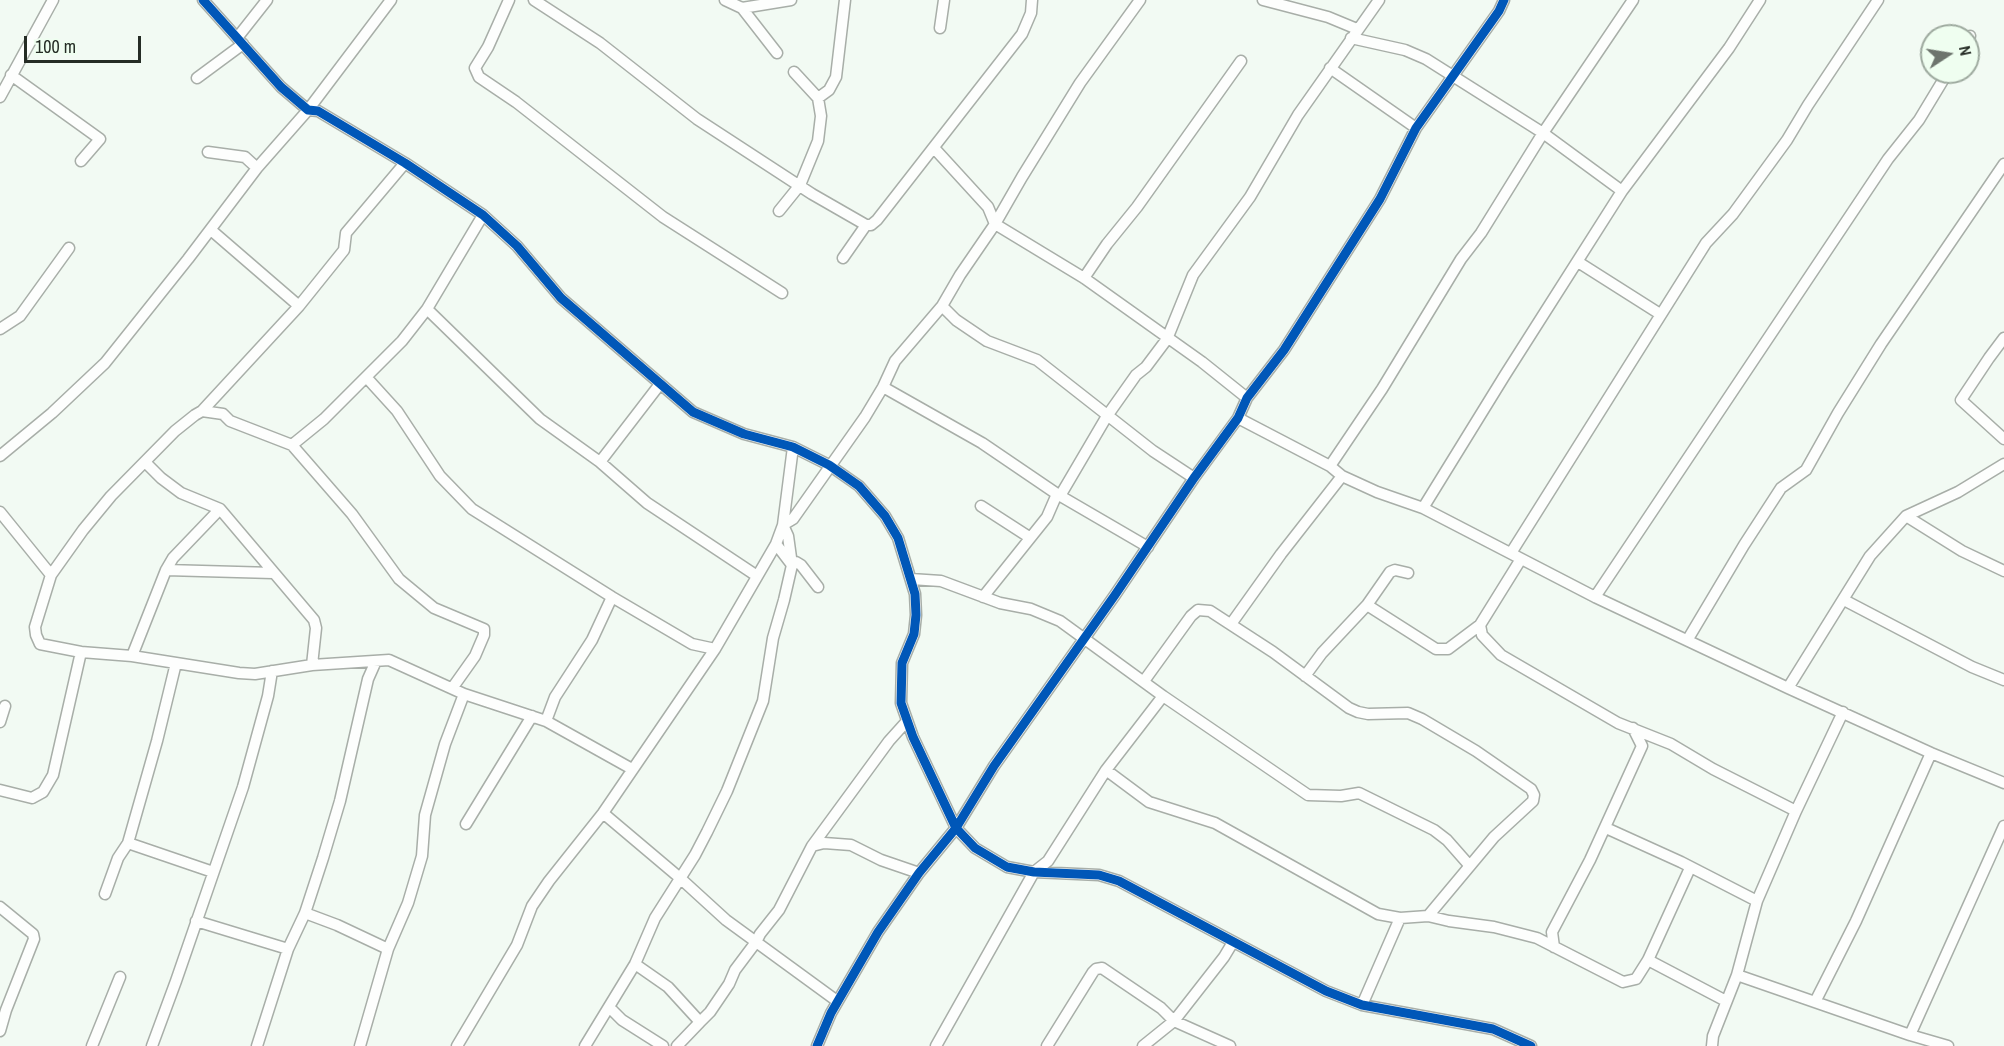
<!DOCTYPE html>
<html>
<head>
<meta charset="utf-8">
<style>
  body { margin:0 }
  #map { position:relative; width:2004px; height:1046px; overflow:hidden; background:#f2faf3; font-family:"Archivo Narrow",sans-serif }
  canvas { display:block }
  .north { position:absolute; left:1920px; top:24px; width:60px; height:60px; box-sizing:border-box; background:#effef0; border:2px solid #9eaa9f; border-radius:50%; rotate:78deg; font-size:16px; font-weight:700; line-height:24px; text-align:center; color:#252c25 }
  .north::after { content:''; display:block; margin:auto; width:21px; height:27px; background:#6d746d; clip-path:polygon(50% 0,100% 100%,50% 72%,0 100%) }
  .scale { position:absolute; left:24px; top:36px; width:117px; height:27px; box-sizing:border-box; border:3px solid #252c25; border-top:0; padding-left:8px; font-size:18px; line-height:21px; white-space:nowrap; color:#252c25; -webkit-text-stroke:4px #effef0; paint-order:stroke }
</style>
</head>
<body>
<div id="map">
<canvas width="2004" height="1046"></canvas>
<div class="north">N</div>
<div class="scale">100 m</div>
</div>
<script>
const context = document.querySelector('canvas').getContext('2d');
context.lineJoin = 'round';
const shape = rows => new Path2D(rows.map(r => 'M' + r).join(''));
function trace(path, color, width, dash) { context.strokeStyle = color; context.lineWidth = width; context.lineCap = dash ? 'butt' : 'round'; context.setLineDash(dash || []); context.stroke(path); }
const minor = shape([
  [203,0,281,87,308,110,318,111,405,163,483,215,517,246,561,298,693,412,744,434,793,447,829,465,859,486,885,516,898,538,915,594,916,615,914,634,902,663,901,703,913,737,956,828,975,848,1007,867,1034,872,1099,875,1119,881,1326,991,1362,1005,1493,1029,1531,1046],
  [509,0,488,47,475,68,479,77,516,102,663,217,782,293],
  [534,0,600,43,697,119,812,194,866,225,871,225,877,220,1022,34,1031,13,1032,0],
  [725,0,742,8,777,53],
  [1263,0,1328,17,1357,29],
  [742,8,791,0],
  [940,28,944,0],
  [237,38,267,0],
  [1351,38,1405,50,1426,59,1543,133,1622,191],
  [1968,39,1970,36],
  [1330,68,1416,128],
  [11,75,100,139,81,161],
  [197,78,243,44],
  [0,97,53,0],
  [818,98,829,90,836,77,845,0],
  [934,148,988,207,995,224,1084,278,1202,362,1247,398],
  [208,152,245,157,257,168],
  [779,211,800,185,818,141,821,116,818,98,794,72],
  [211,230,299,306],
  [843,258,866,225],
  [1578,262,1660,314],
  [1084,278,1107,244,1137,207,1241,61],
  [942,306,956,320,987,341,1037,360,1153,451,1194,478],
  [427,309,540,419,600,462,647,503,757,576],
  [0,329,20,316,69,248],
  [2004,338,1989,358,1961,400,2004,439],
  [367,378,397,411,440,476,472,509,612,597,692,644,715,649],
  [883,387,982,443,1057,494,1148,547],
  [202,411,299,306,344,250,346,233,405,163],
  [1238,418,1330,466,1342,476,1377,492,1423,508,1595,597,1788,688,1931,753,2004,783],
  [292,445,230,421,223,414,202,411,195,415,175,431,111,496,83,530,51,575,35,627,36,635,40,644,81,652,132,656,239,673,255,674,312,665,389,660,464,694,546,721,632,769],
  [0,456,52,413,105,363,188,259,257,168,308,110,391,0],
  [600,462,660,384],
  [146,463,161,478,181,493,220,509,314,620,316,628,312,665],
  [1330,466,1382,389,1461,259,1481,233,1543,133,1633,0],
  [1060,496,1107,416,1136,375,1146,367,1167,339,1193,275,1250,197,1298,115,1379,0],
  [981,506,1029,537],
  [1423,508,1505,375,1622,191,1729,48,1760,0],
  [0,512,51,575],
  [1906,516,1962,551,2004,571],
  [776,544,792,565,796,562,801,565,818,587],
  [1511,553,1706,243,1733,214,1787,140,1808,105,1878,0],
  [166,570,273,573],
  [911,579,941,581,1000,603,1031,609,1060,621,1163,696,1308,795,1341,796,1359,793,1434,830,1447,840,1469,865],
  [983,597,1047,517,1057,494],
  [1595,597,1888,159,1919,120,1948,72],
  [1844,600,1972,667,2004,680],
  [1367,605,1436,649,1448,649,1480,625,1521,559],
  [1231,624,1281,554,1342,476],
  [1480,625,1482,635,1501,655,1618,723,1671,744,1713,769,1796,811],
  [1688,639,1744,545,1781,488,1806,470,1838,413,1881,344,2004,164],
  [132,656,166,570,173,558,220,509],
  [1305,676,1322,653,1367,605,1390,572,1395,570,1408,573],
  [1144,681,1191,616,1198,610,1210,611,1273,652,1349,708,1358,712,1368,714,1408,713,1422,719,1476,751,1531,789,1534,795,1533,801,1494,837,1428,916],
  [453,687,475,656,484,635,484,629,434,608,399,579,352,514,292,445,324,419,402,341,427,309,483,215],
  [1788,688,1870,556,1906,516,1958,492,2004,464],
  [546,721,555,697,592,640,612,597],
  [0,722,5,706],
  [1106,770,1149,802,1215,823,1378,914,1400,918,1428,916,1449,921,1494,927,1537,938,1623,982,1636,979,1648,960,1690,868],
  [0,790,32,798,43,792,53,775,81,652],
  [603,813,680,878,726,920,837,1001],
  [466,824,532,716],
  [1606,828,1681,862,1757,901],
  [128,843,213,872],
  [812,846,889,741,907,721],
  [105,894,118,858,128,843,157,741,176,663],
  [0,907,33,934,34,939,6,1010,0,1031],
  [305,913,337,925,388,949],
  [196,921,288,949],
  [1554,947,1552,932,1590,860,1642,746,1633,728],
  [1648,960,1726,1001],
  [635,964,668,987,700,1022,710,1012,729,984,735,970,756,942,760,934,779,910,812,846,824,843,851,845,881,860,919,873],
  [1737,975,1910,1035,1948,1046],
  [1815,1002,1856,921,1931,753],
  [1362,1005,1400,918],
  [609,1007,622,1020,663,1046],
  [1910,1035,2004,826],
  [92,1046,120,977],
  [152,1046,176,981,243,787,268,696,272,671],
  [257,1046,288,949,305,913,323,858,340,801,368,679,376,661],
  [360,1046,388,949,408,903,422,856,425,815,445,744,464,694],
  [457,1046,517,945,532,906,549,881,603,813,715,649,776,544,783,525,793,519,865,417,883,387,895,361,942,306,960,275,995,224,1022,177,1080,83,1140,0],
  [585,1046,635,964,655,918,695,855,707,832,727,791,763,701,773,638,784,600,792,565,788,536,783,525,793,447],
  [677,1046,700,1022],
  [817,1046,831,1013,878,932,919,873,956,828,994,766,1115,595,1194,478,1238,418,1247,398,1284,350,1380,199,1416,128,1499,11,1504,0],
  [936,1046,1034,872,1048,861,1106,770,1163,696],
  [1047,1046,1093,972,1096,969,1102,968,1161,1008,1174,1021,1230,1046],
  [1143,1046,1174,1021,1224,957,1233,942],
  [1712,1046,1713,1036,1737,975,1757,901,1796,811,1843,712]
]);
const cycleway = shape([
  [203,0,281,87,308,110,318,111,405,163,483,215,517,246,561,298,693,412,744,434,793,447,829,465,859,486,885,516,898,538,915,594,916,615,914,634,902,663,901,703,913,737,956,828,975,848,1007,867,1034,872,1099,875,1119,881,1326,991,1362,1005,1493,1029,1531,1046],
  [817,1046,831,1013,878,932,919,873,956,828,994,766,1115,595,1194,478,1238,418,1247,398,1284,350,1380,199,1416,128,1499,11,1504,0]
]);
trace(minor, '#a8aea8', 13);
trace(minor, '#fdfefd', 10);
trace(cycleway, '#0057b8', 9);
</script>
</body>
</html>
